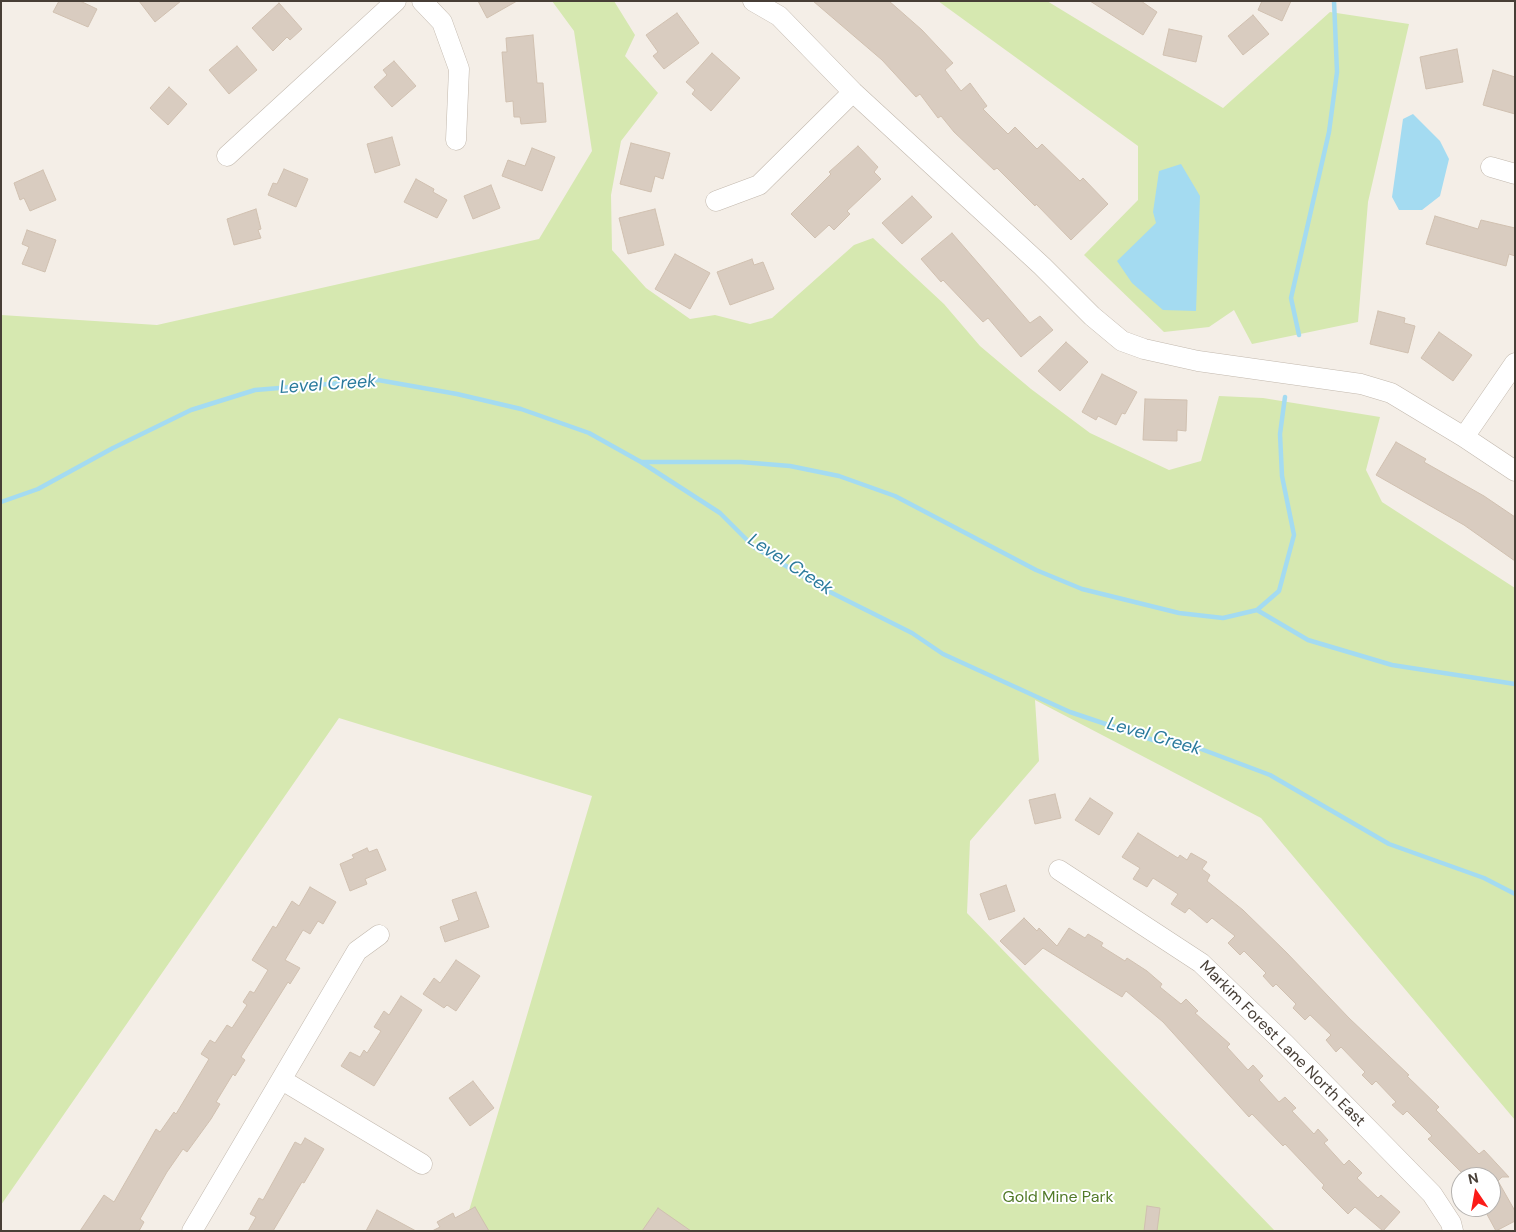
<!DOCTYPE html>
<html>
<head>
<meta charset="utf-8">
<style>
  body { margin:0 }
  #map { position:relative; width:1516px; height:1232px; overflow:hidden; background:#f4eee7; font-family:"DM Sans",sans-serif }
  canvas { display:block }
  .frame { position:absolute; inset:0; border:2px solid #473e36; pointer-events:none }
  .north { position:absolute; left:1451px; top:1167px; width:50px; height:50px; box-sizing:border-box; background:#fff; border:1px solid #b5b2af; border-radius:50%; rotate:348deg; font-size:14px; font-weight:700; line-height:20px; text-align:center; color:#473e36 }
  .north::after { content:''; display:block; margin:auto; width:18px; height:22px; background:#fb1c18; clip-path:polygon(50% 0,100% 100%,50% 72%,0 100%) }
</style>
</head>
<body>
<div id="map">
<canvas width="1516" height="1232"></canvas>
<div class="frame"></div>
<div class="north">N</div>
</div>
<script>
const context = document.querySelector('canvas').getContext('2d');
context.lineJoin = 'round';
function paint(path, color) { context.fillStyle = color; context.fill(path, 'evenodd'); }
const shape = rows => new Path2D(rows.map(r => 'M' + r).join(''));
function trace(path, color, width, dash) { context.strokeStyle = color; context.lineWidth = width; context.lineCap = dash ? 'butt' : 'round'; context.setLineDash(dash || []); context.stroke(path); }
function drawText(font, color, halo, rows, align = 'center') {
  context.font = font + ' "DM Sans",sans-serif'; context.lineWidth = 4; context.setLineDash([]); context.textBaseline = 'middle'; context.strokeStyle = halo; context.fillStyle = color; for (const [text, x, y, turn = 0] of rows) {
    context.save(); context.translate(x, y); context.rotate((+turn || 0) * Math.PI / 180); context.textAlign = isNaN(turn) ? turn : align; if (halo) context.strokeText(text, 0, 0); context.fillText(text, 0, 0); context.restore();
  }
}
const green = shape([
  [552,1,614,1,635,35,625,56,658,93,621,141,611,195,612,250,646,288,690,319,715,315,750,324,772,318,854,245,873,238,944,304,980,346,1031,389,1090,433,1169,470,1201,461,1219,396,1263,398,1380,417,1366,470,1382,502,1515,588,1515,1120,1261,818,1035,700,1039,761,970,841,967,913,1275,1231,463,1231,592,796,339,718,1,1205,1,315,157,325,539,239,592,151,574,31],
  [938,1,1047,1,1223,108,1330,12,1409,24,1368,202,1358,322,1252,344,1234,310,1209,327,1164,332,1084,255,1138,200,1138,146]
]);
const water = shape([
  [1413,114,1440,141,1449,159,1440,196,1422,210,1399,210,1392,197,1403,119],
  [1181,164,1200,196,1196,311,1163,310,1132,283,1117,261,1156,223,1153,212,1159,171]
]);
const stream = shape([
  [1299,335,1291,298,1329,132,1337,72,1334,1],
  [642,462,741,462,790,466,839,476,895,496,1036,570,1082,589,1179,613,1223,618,1257,610,1279,591,1294,535,1282,476,1280,434,1285,397],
  [1,502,38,489,113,448,191,410,255,390,378,380,457,394,521,409,589,433,641,462,720,513,754,547,830,592,912,633,943,654,1070,712,1156,741,1193,746,1270,775,1389,844,1484,878,1515,894],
  [1257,610,1308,640,1392,665,1515,684]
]);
const building = shape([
  [59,1,80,1,97,9,88,27,53,12,59,1],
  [139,1,181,1,155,22,139,1],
  [478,1,517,1,487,18,478,1],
  [813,1,889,1,922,30,953,63,945,70,961,91,970,83,987,106,983,109,1008,134,1015,127,1037,149,1042,144,1080,181,1083,178,1108,204,1071,240,1036,204,1035,206,997,168,994,170,954,132,941,116,938,118,920,94,916,97,882,60,813,1],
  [1090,1,1141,1,1157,12,1143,35,1090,1],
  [1262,1,1291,1,1282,21,1258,10,1262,1],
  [279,3,302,29,290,40,287,37,273,51,252,28,279,3],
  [677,13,699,43,664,69,653,56,658,52,646,35,677,13],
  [1253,15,1269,34,1243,55,1228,36,1253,15],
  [1169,29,1202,36,1196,62,1163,55,1169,29],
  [533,35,537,83,543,83,546,122,521,124,520,117,514,117,513,101,506,102,502,52,507,52,506,38,533,35],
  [237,46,257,70,229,94,209,70,237,46],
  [1457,49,1463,82,1426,89,1420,57,1457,49],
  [712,53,740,78,711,111,692,94,695,90,686,82,712,53],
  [394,61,416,86,392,107,374,87,387,75,383,70,394,61],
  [1493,70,1515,77,1515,114,1483,105,1493,70],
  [169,87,187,104,168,125,150,108,169,87],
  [392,137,400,165,375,173,367,144,392,137],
  [631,143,670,153,663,179,655,176,651,192,620,184,631,143],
  [858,146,878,167,874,172,881,179,847,211,850,214,834,230,829,225,815,238,791,214,831,174,829,172,858,146],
  [532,148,555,157,542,191,502,176,508,160,525,166,532,148],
  [284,169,308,179,296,207,268,195,273,183,277,184,284,169],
  [43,170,56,200,30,211,24,198,20,200,14,183,43,170],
  [416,179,434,189,433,192,447,200,437,218,404,202,416,179],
  [491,185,500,208,473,219,464,196,491,185],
  [912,196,932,217,902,244,882,223,912,196],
  [256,209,261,229,258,230,261,238,234,245,227,219,256,209],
  [655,209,664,245,628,254,619,218,655,209],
  [1435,216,1478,229,1481,220,1515,228,1515,256,1509,254,1506,266,1426,244,1435,216],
  [27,230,56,240,45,272,22,264,29,247,22,244,27,230],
  [952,233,1030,323,1040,316,1053,330,1021,357,988,318,983,322,943,280,941,282,921,259,952,233],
  [675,254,710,273,690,309,655,289,675,254],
  [752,259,754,265,763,262,774,289,730,305,717,272,752,259],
  [1378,311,1405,318,1404,323,1415,326,1408,353,1370,344,1378,311],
  [1439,332,1472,355,1453,381,1421,358,1439,332],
  [1066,342,1088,362,1060,391,1038,371,1066,342],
  [1102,374,1137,392,1125,414,1122,413,1116,425,1098,416,1096,420,1082,412,1102,374],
  [1145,399,1187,400,1186,431,1177,430,1177,441,1143,440,1145,399],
  [1396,442,1426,459,1424,462,1484,496,1515,517,1515,561,1464,525,1376,475,1396,442],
  [1055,794,1061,818,1035,824,1029,800,1055,794],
  [1090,798,1113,813,1099,835,1075,820,1090,798],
  [1138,833,1178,858,1180,855,1187,860,1191,853,1207,862,1202,869,1210,875,1207,881,1243,910,1287,953,1349,1018,1409,1075,1407,1076,1439,1107,1436,1110,1479,1154,1484,1150,1509,1177,1502,1177,1498,1181,1515,1211,1515,1221,1496,1231,1483,1207,1491,1207,1491,1177,1466,1177,1428,1139,1432,1136,1407,1111,1403,1115,1392,1105,1396,1102,1376,1081,1372,1085,1362,1075,1365,1072,1341,1047,1336,1052,1326,1040,1331,1035,1310,1015,1305,1020,1293,1008,1296,1004,1276,984,1273,987,1263,976,1266,973,1244,951,1240,955,1228,943,1235,936,1212,918,1207,923,1189,908,1185,913,1171,904,1178,894,1153,878,1147,887,1133,879,1140,868,1122,857,1138,833],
  [367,848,369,852,377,849,386,870,365,879,367,884,350,891,340,864,354,858,352,855,367,848],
  [1006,885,1015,911,989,920,980,894,1006,885],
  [310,887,336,902,323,924,318,921,310,934,303,930,285,960,300,968,290,984,288,982,241,1057,245,1060,235,1076,233,1074,216,1102,220,1104,211,1119,187,1152,183,1149,167,1172,140,1219,144,1222,139,1231,80,1231,104,1195,114,1202,156,1129,160,1132,174,1112,176,1114,209,1059,201,1054,210,1040,215,1043,227,1025,232,1028,247,1005,243,1002,250,991,254,993,268,970,252,960,273,926,276,928,292,901,299,906,310,887],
  [476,892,489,927,445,942,440,927,459,920,452,900,476,892],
  [1024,918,1037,931,1039,928,1057,946,1069,928,1085,938,1088,934,1103,943,1101,946,1125,961,1127,958,1147,971,1162,984,1160,987,1181,1004,1186,999,1198,1011,1195,1013,1230,1044,1227,1047,1248,1070,1253,1065,1263,1076,1259,1080,1279,1102,1285,1097,1296,1108,1292,1111,1314,1134,1318,1129,1328,1140,1324,1143,1344,1165,1349,1160,1362,1173,1357,1178,1378,1198,1381,1195,1400,1212,1383,1231,1355,1207,1348,1214,1322,1188,1324,1185,1285,1144,1283,1146,1252,1114,1249,1117,1163,1022,1126,991,1122,997,1043,948,1025,965,1000,941,1024,918],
  [456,960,480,976,456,1011,447,1005,444,1008,423,994,434,978,440,983,456,960],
  [401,996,422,1010,374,1086,341,1066,350,1052,360,1057,364,1050,367,1053,381,1031,374,1027,384,1011,389,1015,401,996],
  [473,1081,494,1108,470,1126,449,1098,473,1081],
  [305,1138,324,1149,304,1183,302,1182,273,1231,248,1231,256,1217,250,1214,259,1198,263,1200,295,1142,301,1145,305,1138],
  [1147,1206,1160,1208,1157,1231,1144,1231,1147,1206],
  [475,1207,489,1231,432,1231,440,1227,437,1222,453,1213,455,1218,475,1207],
  [658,1208,691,1231,642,1231,658,1208],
  [377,1210,416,1231,366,1231,377,1210]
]);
const minor = shape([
  [422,1,442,22,459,69,456,140],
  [753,1,779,16,853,92,1042,266,1092,316,1122,341,1144,349,1198,361,1361,384,1391,393,1464,437,1515,471],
  [227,156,396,1],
  [1491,167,1515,174],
  [716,201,759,185,853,92],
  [1464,437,1515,363],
  [1059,870,1201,963,1286,1045,1432,1194,1451,1223,1453,1231],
  [282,1080,422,1164],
  [192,1231,357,951,379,935]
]);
const streetNames = [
  ["Markim Forest Lane North East",1282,1044,45]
];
const parkNames = [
  ["Gold Mine Park",1058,1198]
];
const waterNames = [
  ["Level Creek",328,385,-4],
  ["Level Creek",790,565,33],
  ["Level Creek",1154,737,16]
];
paint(green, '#d6e8b0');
paint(water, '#a4dbf1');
trace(stream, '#a4dbf1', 4.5);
paint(building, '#d9ccc0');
trace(building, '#d0c0b0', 1);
trace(minor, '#c2b8ad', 21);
trace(minor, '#fff', 20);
drawText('16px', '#473e36', '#fff', streetNames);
drawText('16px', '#527a29', '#fff', parkNames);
drawText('italic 18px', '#2a7a9c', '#fff', waterNames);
</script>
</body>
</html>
